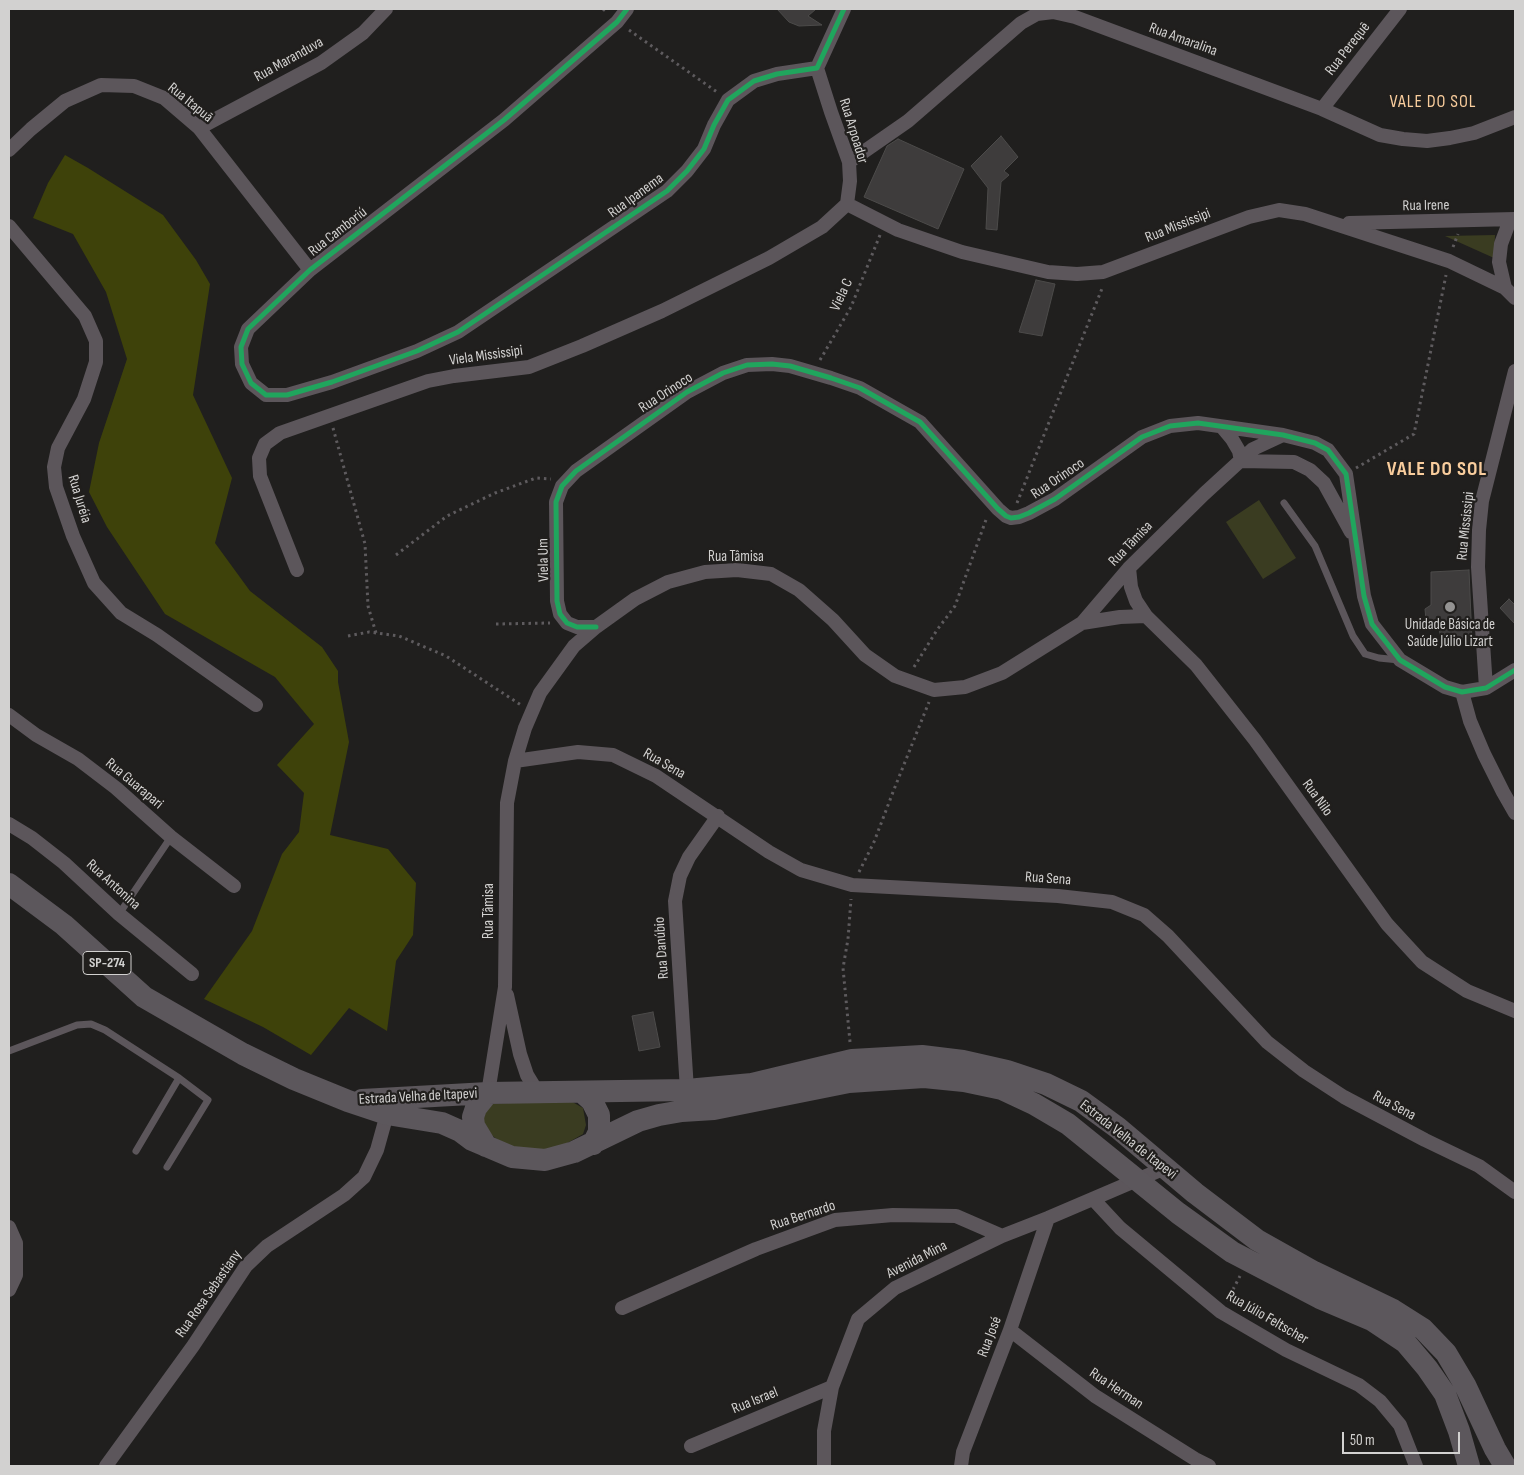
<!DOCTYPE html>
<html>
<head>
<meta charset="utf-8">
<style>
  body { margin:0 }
  #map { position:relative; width:1524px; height:1475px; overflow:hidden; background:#201f1e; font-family:"Sofia Sans Condensed",sans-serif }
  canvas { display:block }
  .frame { position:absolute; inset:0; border:10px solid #d2d1d0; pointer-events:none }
  .scale { position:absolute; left:1342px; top:1432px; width:118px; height:22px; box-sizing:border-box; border:2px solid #d2d1d0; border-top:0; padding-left:6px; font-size:15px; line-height:18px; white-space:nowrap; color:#d2d1d0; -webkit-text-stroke:4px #211f1d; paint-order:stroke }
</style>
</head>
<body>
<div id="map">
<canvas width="1524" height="1475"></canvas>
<div class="frame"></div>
<div class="scale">50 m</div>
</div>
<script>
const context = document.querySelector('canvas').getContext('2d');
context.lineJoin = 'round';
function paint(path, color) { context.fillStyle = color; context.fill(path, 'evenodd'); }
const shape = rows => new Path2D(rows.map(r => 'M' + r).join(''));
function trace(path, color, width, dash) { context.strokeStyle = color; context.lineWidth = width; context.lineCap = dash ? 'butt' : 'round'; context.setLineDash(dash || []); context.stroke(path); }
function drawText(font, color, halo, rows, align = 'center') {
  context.font = font + ' "Sofia Sans Condensed",sans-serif'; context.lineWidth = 4.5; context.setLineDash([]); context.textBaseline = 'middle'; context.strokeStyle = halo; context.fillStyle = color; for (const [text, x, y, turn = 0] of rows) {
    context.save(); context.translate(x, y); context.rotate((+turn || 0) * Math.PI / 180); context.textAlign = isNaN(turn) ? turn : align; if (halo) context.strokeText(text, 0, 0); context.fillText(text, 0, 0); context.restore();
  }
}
const green = shape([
  [1495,235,1494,258,1445,236],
  [1259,500,1296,558,1263,579,1226,522],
  [569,1100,583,1108,586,1125,583,1134,562,1146,546,1151,511,1150,481,1127,488,1104]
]);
const forest = shape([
  [65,155,88,168,163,215,196,260,210,284,193,395,232,478,215,543,250,591,322,647,338,671,338,682,349,742,330,835,388,849,416,883,413,935,396,961,387,1031,349,1008,311,1055,263,1027,204,999,252,931,282,854,299,832,304,793,277,765,314,724,275,677,165,614,107,527,89,492,99,443,127,359,106,292,73,234,33,218,48,183]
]);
const building = shape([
  [777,9,816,9,808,16,822,25,799,26,789,22,777,9],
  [1001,136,1018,157,1004,171,1009,175,1001,182,997,230,986,229,988,188,971,166,1001,136],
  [898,139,964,169,938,229,864,197,887,146,898,139],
  [1036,280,1055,284,1042,336,1019,332,1036,280],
  [1469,570,1472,641,1449,642,1441,640,1439,628,1426,620,1425,609,1431,605,1431,572,1469,570],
  [1509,599,1515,605,1515,624,1500,608,1509,599],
  [653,1012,660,1047,639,1051,632,1016,653,1012]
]);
const path = shape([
  [603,9,608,13],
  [629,30,717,92],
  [1453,247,1458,234],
  [820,360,851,307,880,235],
  [333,428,365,544,368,606,376,633],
  [1356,468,1414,434,1446,275],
  [1017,503,1103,286],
  [396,555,447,516,495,493,536,478,551,479],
  [496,624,550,623],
  [348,636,369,632,399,636,446,656,521,705],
  [914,667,937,630,955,606,987,517],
  [859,872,874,842,893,792,929,702],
  [850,1042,843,968,848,939,851,899],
  [1227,1301,1240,1276]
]);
const service = shape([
  [1284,503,1315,546,1353,636,1365,654,1379,658,1399,660],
  [119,914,171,837],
  [9,1051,77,1025,91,1024,105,1030,179,1078,208,1100,167,1167],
  [136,1151,179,1078]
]);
const minor = shape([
  [627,9,617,22,504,120,310,270,248,329,241,347,242,364,251,383,266,395,287,395,332,382,417,351,458,332,667,191,687,171,704,149,714,125,728,100,754,81,777,74,817,68,844,9],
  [817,68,831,112,849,162,850,181,847,204],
  [1322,109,1400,9],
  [199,128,321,63,363,33,386,9],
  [9,150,31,129,65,101,101,85,134,86,164,98,199,128,310,270],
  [849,162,908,121,1021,23,1037,14,1053,12,1075,17,1322,109,1380,135,1403,139,1427,141,1450,138,1474,133,1515,117],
  [847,204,898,230,962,252,1048,272,1077,274,1103,272,1249,217,1279,210,1305,214,1449,261,1505,288,1515,298],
  [1349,223,1515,219],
  [9,226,85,316,96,341,96,362,84,399,58,448,54,467,56,487,73,536,94,583,121,613,157,635,256,705],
  [1505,288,1499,262,1501,244,1510,220],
  [1222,427,1232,439,1239,451,1241,461],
  [1241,461,1294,462,1310,470,1324,483,1351,532],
  [1129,568,1131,587,1136,601,1146,616,1196,665,1255,740,1387,924,1422,962,1467,991,1515,1011],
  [297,570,260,476,259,458,265,444,280,433,428,381,454,376,529,367,582,346,662,311,769,258,822,227,847,204],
  [1082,623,1120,617,1146,616],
  [596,627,577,627,567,623,560,614,557,601,556,502,562,486,576,471,687,392,723,373,747,365,772,364,790,366,831,378,860,388,920,422,998,509,1006,516,1011,518,1019,517,1029,513,1055,499,1142,437,1170,426,1198,423,1283,435,1315,443,1328,450,1346,474,1364,596,1372,624,1400,660,1445,687,1462,692,1486,688,1515,670],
  [1486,688,1478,567,1479,530,1482,501,1515,371],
  [1462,692,1470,721,1484,754,1503,792,1515,813],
  [9,715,36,735,78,759,116,788,171,837,234,886],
  [515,761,578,752,613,755,656,776,769,852,801,870,852,885,1058,896,1112,902,1144,915,1168,936,1267,1042,1304,1071,1344,1097,1425,1140,1479,1166,1515,1192],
  [9,824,32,838,64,863,119,914,192,974],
  [507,995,520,1054,527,1075,538,1093],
  [687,1090,675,901,680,876,689,857,718,816],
  [488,1093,505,987,507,803,515,761,525,728,540,693,574,646,596,627,635,599,668,582,705,572,737,570,771,574,799,590,833,620,865,655,895,676,934,690,965,687,1002,673,1082,623,1129,568,1204,494,1253,449,1283,435],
  [1093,1199,1120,1228,1221,1312,1286,1350,1359,1385,1380,1401,1400,1425,1416,1466],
  [9,1227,16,1243,16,1275,9,1290],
  [622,1308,756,1249,835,1220,893,1215,956,1216,1002,1236],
  [1010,1330,1095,1396,1195,1459,1209,1466],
  [691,1446,832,1387],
  [106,1466,193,1346,246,1266,267,1246,344,1195,364,1177,377,1150,387,1114],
  [824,1466,824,1431,832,1387,858,1319,895,1288,1002,1236,1048,1218,1165,1168],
  [961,1466,963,1452,1010,1330,1048,1218]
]);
const primary = shape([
  [9,884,64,925,144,997,243,1054,294,1079,348,1101,387,1114,442,1123,460,1131,472,1140,512,1157,545,1160,574,1152,638,1121,659,1115,682,1111,714,1109,849,1082,924,1077,964,1081,1002,1089,1034,1104,1068,1124,1178,1213,1232,1252,1320,1298,1372,1320,1405,1342,1427,1368,1445,1394,1459,1431,1469,1466],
  [582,1092,592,1101,599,1115,599,1132,593,1144],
  [362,1100,488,1093,687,1090,752,1084,852,1060,922,1056,963,1061,1007,1071,1046,1084,1081,1101,1118,1128,1195,1193,1257,1240,1314,1272,1393,1310,1423,1329,1446,1353,1465,1385,1495,1449,1505,1466],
  [486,1146,474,1126,473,1117,476,1108,488,1093]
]);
const cycleway = shape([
  [627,9,617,22,504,120,310,270,248,329,241,347,242,364,251,383,266,395,287,395,332,382,417,351,458,332,667,191,687,171,704,149,714,125,728,100,754,81,777,74,817,68,844,9],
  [596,627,577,627,567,623,560,614,557,601,556,502,562,486,576,471,687,392,723,373,747,365,772,364,790,366,831,378,860,388,920,422,998,509,1006,516,1011,518,1019,517,1029,513,1055,499,1142,437,1170,426,1198,423,1283,435,1315,443,1328,450,1346,474,1364,596,1372,624,1400,660,1445,687,1462,692,1486,688,1515,670]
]);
const markers = [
  [1450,607,6,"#949392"]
];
const shields = [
  [107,963,48]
];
const shieldNames = [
  ["SP-274",107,963]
];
const streetNames = [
  ["Rua Amaralina",1183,40,20],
  ["Rua Perequê",1348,49,-52],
  ["Rua Maranduva",289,60,-29],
  ["Rua Itapuã",190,103,39],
  ["Rua Arpoador",853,131,73],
  ["Rua Ipanema",636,196,-36],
  ["Rua Irene",1426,206,-1],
  ["Rua Mississipi",1178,226,-22],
  ["Rua Camboriú",338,232,-38],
  ["Viela C",842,295,-65],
  ["Viela Mississipi",486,356,-8],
  ["Rua Orinoco",666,393,-33],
  ["Rua Orinoco",1058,479,-34],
  ["Rua Juréia",79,499,73],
  ["Rua Mississipi",1466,526,-84],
  ["Rua Tâmisa",1131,544,-46],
  ["Rua Tâmisa",736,557],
  ["Viela Um",544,560,-91],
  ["Rua Sena",664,764,30],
  ["Rua Guarapari",134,784,40],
  ["Rua Nilo",1317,798,54],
  ["Rua Sena",1048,879,4],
  ["Rua Antonina",113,885,42],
  ["Rua Tâmisa",489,911,-90],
  ["Rua Danúbio",662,948,-94],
  ["Estrada Velha de Itapevi",418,1097,-3],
  ["Rua Sena",1394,1106,28],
  ["Estrada Velha de Itapevi",1128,1140,38],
  ["Rua Bernardo",803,1216,-18],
  ["Avenida Mina",917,1260,-27],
  ["Rua Rosa Sebastiany",209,1294,-55],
  ["Rua Júlio Feltscher",1267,1318,30],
  ["Rua José",990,1337,-69],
  ["Rua Herman",1116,1389,34],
  ["Rua Israel",755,1401,-22]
];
const poiNames = [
  ["Unidade Básica de",1450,625],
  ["Saúde Júlio Lizart",1450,642]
];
const quarterNames = [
  ["VALE DO SOL",1433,102]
];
const districtNames = [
  ["VALE DO SOL",1437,470]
];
paint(green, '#3a3c21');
paint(forest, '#3e420a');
paint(building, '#3e3c3c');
trace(building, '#4c4b4a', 1);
trace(path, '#5e5b5e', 3, [2.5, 4]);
trace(service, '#5c565b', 7);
trace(minor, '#5c565b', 14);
trace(primary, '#5c575c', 22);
trace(cycleway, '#20a55d', 5);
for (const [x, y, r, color] of markers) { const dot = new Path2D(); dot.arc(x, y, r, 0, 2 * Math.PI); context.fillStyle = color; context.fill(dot); trace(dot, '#211f1d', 2); }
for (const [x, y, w] of shields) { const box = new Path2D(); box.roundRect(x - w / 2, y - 11.5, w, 23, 4); context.fillStyle = '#211f1d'; context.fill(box); trace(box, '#d2d1d0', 1); }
drawText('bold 14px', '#d2d1d0', null, shieldNames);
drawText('15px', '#d2d1d0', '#211f1d', streetNames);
drawText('15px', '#d2d1d0', '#211f1d', poiNames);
context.letterSpacing = '1px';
drawText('18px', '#f9cd9d', '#211f1d', quarterNames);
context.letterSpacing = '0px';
context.letterSpacing = '1px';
drawText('bold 20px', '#f9cd9d', '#211f1d', districtNames);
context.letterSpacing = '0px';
</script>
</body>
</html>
